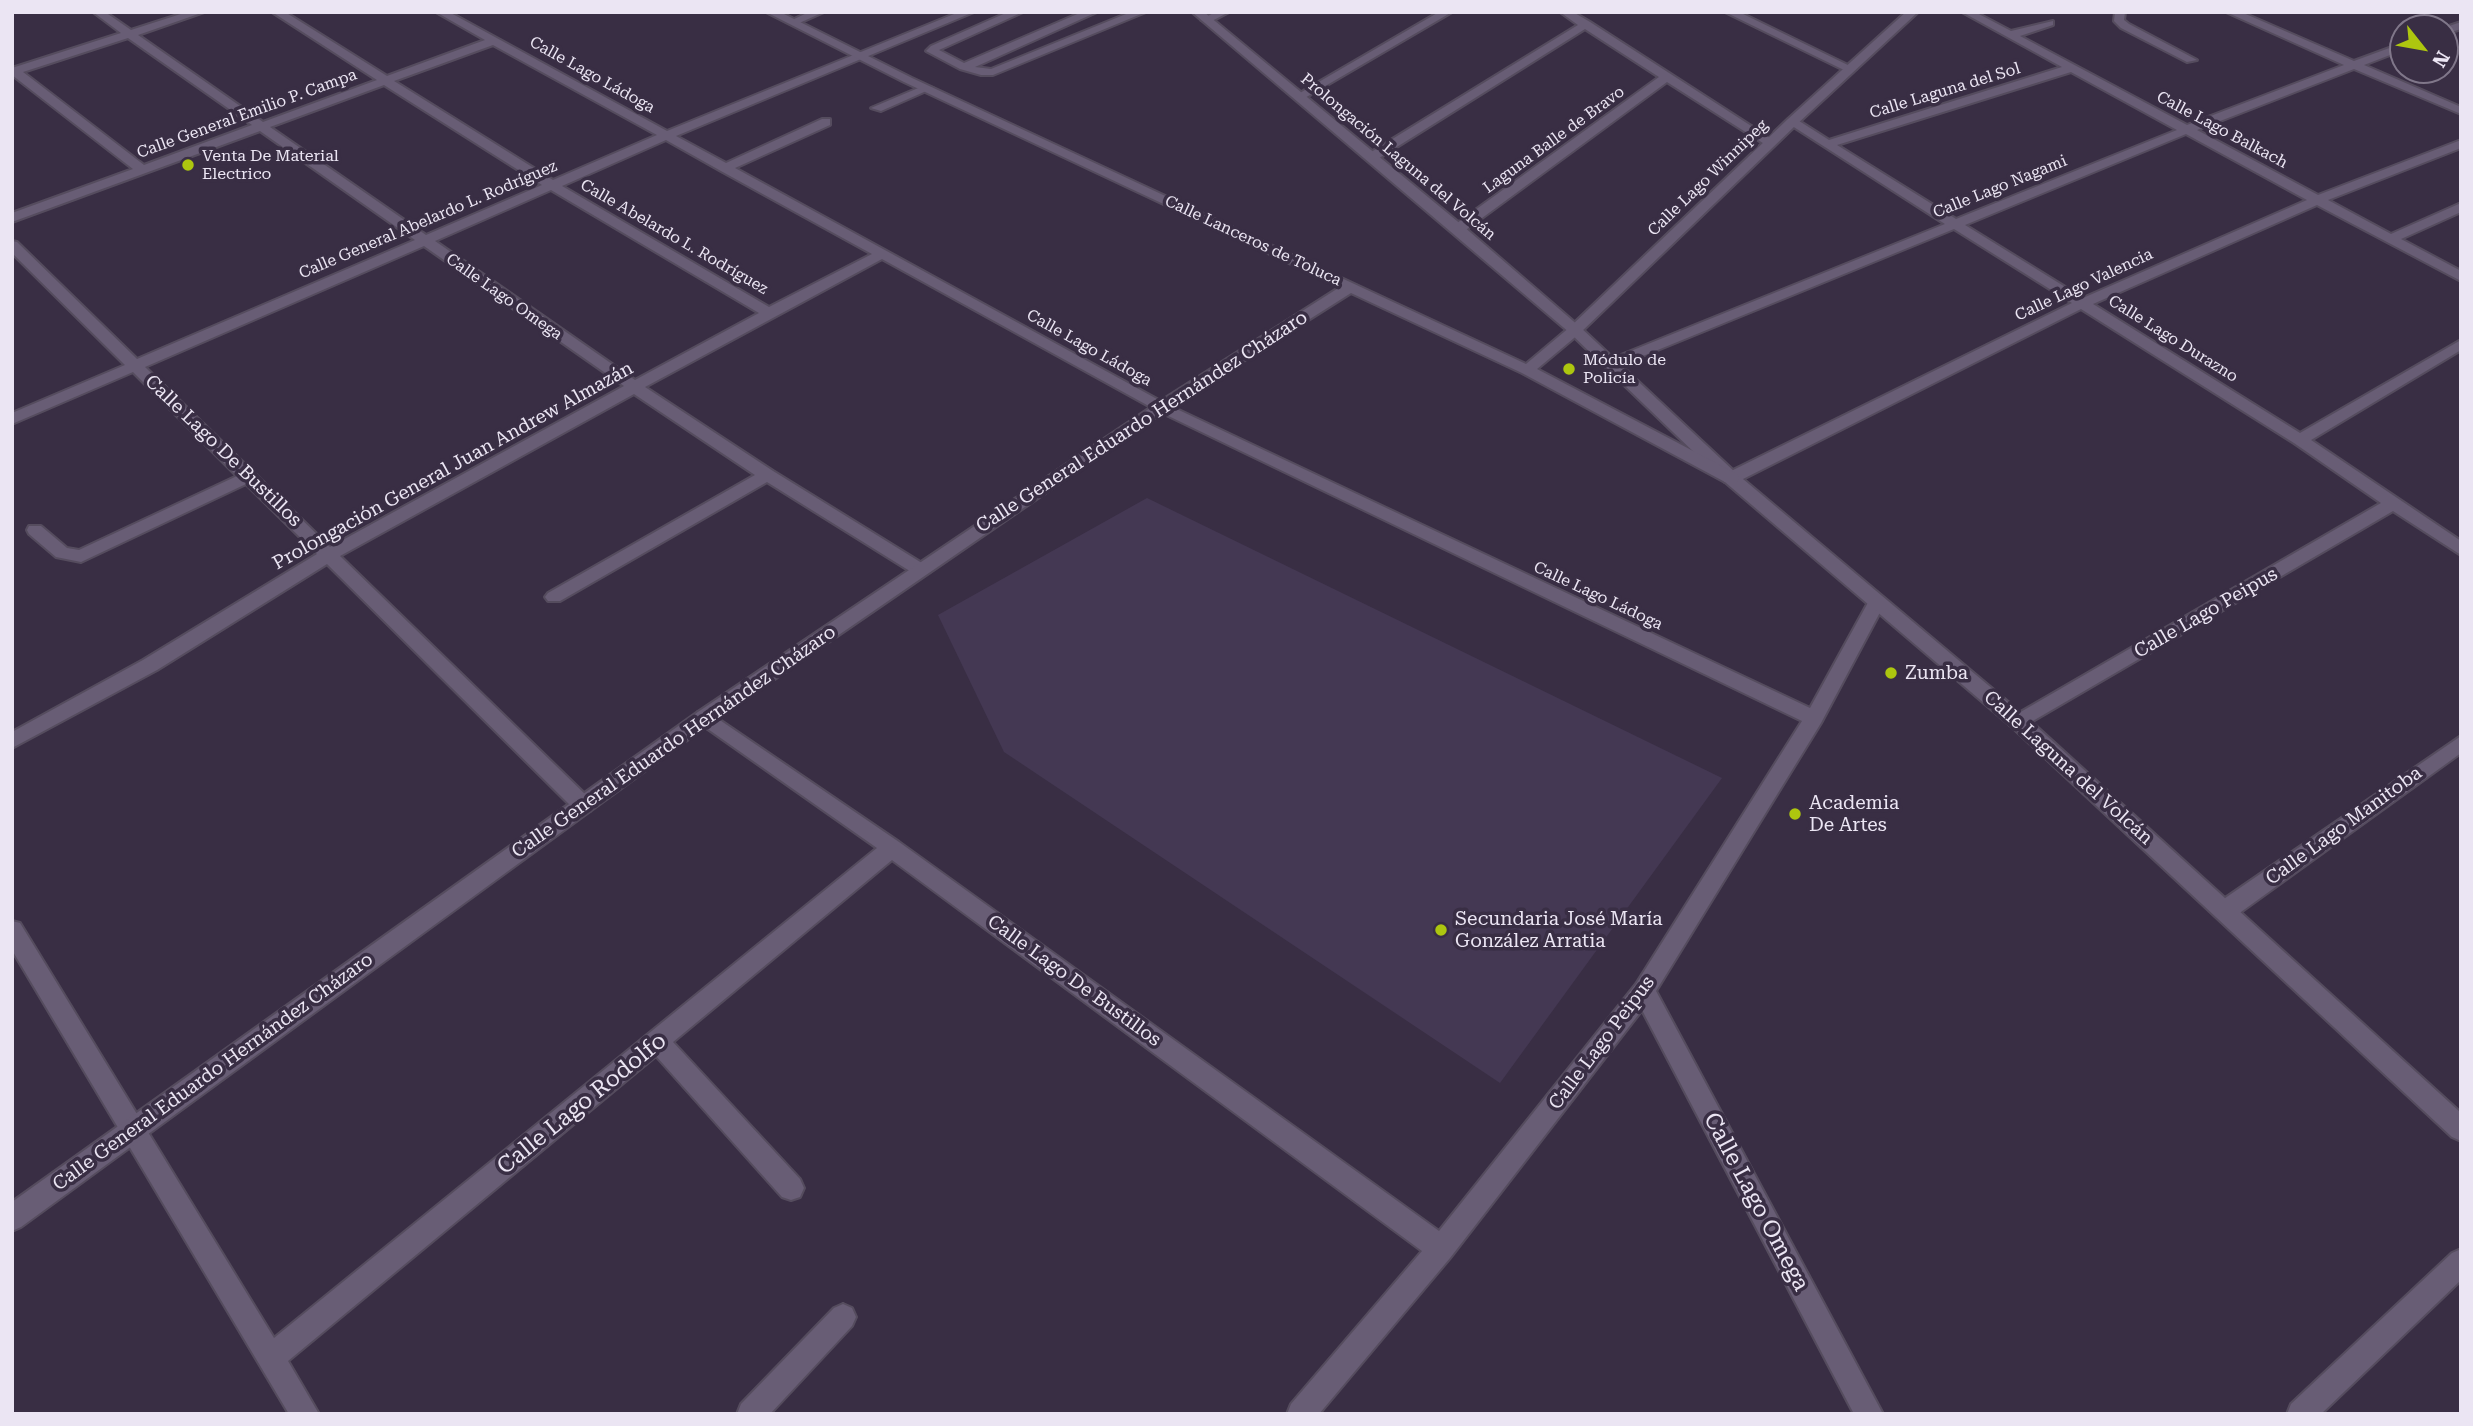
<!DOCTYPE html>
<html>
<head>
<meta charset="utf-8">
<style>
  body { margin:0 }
  #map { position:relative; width:2473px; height:1426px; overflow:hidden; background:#392e44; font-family:"Roboto Serif",serif }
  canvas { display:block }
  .frame { position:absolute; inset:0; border:14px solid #ebe5f3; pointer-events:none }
  .north { position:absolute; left:2389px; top:14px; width:70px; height:70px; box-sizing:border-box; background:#392e44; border:2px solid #80778a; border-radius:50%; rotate:121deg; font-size:19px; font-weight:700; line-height:28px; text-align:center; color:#ebe5f3 }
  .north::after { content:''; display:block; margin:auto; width:24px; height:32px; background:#adc60f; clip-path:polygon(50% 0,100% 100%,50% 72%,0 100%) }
</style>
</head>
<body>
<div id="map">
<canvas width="2473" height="1426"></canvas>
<div class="frame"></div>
<div class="north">N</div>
</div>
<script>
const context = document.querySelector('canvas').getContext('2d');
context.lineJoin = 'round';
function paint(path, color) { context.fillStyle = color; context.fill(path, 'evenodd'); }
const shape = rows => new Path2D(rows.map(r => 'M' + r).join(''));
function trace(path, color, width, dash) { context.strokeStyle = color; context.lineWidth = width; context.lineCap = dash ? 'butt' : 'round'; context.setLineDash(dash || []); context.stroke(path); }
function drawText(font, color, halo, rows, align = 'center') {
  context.font = font + ' "Roboto Serif",serif'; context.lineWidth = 7; context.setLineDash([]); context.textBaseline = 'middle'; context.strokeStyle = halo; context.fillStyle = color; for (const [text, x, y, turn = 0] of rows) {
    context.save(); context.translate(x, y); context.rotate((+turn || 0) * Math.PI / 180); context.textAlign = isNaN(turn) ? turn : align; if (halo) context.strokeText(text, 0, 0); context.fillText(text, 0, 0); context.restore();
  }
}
const built = shape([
  [1147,498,1722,778,1500,1083,1004,752,938,615]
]);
const service = shape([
  [1008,12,1023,12,939,50,964,63,1082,12,1097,12,975,67,991,69,1131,12,1146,12,993,75,981,75,960,69,926,51,931,46,1008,12],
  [923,86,933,88,881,111,871,108,923,86]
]);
const minor = shape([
  [93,12,105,12,131,30,187,12,204,12,138,35,263,122,377,80,272,12,285,12,387,76,485,40,436,12,449,12,667,131,959,12,974,12,676,136,726,163,822,119,830,119,830,125,735,168,1166,404,1810,708,1870,599,1882,599,1885,603,1821,723,1656,991,1883,1414,1854,1414,1642,1010,1450,1258,1319,1414,1287,1414,1291,1404,1422,1251,892,860,673,1042,800,1179,804,1188,800,1197,791,1200,782,1197,656,1056,288,1361,319,1414,289,1414,12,950,12,921,20,923,274,1338,877,848,698,722,695,717,698,712,705,710,899,842,1439,1231,1636,984,1802,721,1156,410,882,259,645,387,773,471,925,565,928,569,925,573,913,573,767,482,560,601,548,601,545,597,548,593,755,475,634,394,340,556,590,799,593,805,590,811,583,813,576,811,327,564,157,670,12,748,12,732,143,660,317,554,246,484,81,562,56,557,29,534,27,530,29,526,41,526,67,548,79,550,237,476,133,372,12,424,12,413,125,365,12,253,12,241,17,242,137,359,415,240,260,131,12,222,12,213,133,169,12,75,12,68,121,33,93,12],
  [128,38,252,125,144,165,23,72,128,38],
  [493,45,657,135,553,180,394,81,493,45],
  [384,85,542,185,426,235,270,127,384,85],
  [666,140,721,171,872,254,769,307,562,186,666,140],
  [551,190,759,313,635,380,435,241,551,190],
  [424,246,624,386,330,547,145,367,424,246],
  [809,12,824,12,797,24,788,22,809,12],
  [1215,12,1229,12,1210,22,1201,20,1215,12],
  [1439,12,1452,12,1303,99,1293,97,1439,12],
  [1560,12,1573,12,1590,22,1776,142,1766,145,1667,82,1463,232,1453,232,1453,226,1659,77,1585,29,1376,160,1368,160,1368,154,1578,25,1560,12],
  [1725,12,1739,12,1856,69,1846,71,1725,12],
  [1962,12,1975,12,2011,31,2053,21,2053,25,2020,36,2187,125,2344,65,2226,12,2241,12,2354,61,2403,43,2403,50,2364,65,2461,107,2461,114,2354,69,2197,130,2318,195,2461,140,2461,148,2328,200,2391,234,2461,203,2461,212,2401,239,2461,271,2461,281,2317,205,2093,304,2300,433,2461,340,2461,350,2311,440,2461,541,2461,555,2393,511,2019,729,2012,727,2009,722,2012,717,2381,503,2294,443,2081,309,1737,482,1725,482,1723,478,1725,474,2072,303,1954,229,1616,367,1606,367,1604,364,1606,361,1945,224,1786,122,1796,119,1829,140,2062,67,1962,12],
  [2071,72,2177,130,1956,219,1837,145,2071,72],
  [2186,134,2307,200,2083,298,1965,225,2186,134],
  [2115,12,2125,12,2124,20,2129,24,2197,60,2187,62,2121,28,2114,21,2115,12],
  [2461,22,2461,29,2445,34,2443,28,2461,22],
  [2461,736,2461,753,2234,917,2226,919,2218,917,2215,910,2218,903,2461,736],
  [2461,1249,2461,1280,2321,1414,2287,1414,2291,1404,2452,1253,2461,1249],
  [843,1304,852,1308,856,1317,852,1326,770,1414,737,1414,741,1404,834,1308,843,1304]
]);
const tertiary = shape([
  [1192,12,1204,12,1463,226,1580,327,1737,474,2026,717,2461,1113,2461,1141,2452,1137,2012,727,1725,482,1570,333,1192,12]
]);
const secondary = shape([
  [766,12,780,12,912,78,1526,364,1570,327,1788,119,1906,12,1918,12,1796,125,1580,333,1537,369,1737,474,1739,478,1737,482,1725,482,1522,373,1351,293,1166,410,712,722,21,1227,12,1231,12,1202,698,712,1156,404,1340,287,904,82,766,12]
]);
const markers = [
  [188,165,7,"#adc60f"],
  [1569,369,7,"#adc60f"],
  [1891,673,7,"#adc60f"],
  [1795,814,7,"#adc60f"],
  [1441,930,7,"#adc60f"]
];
const farStreetnames = [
  ["Calle Lago Ládoga",592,75,29],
  ["Calle Laguna del Sol",1945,91,-17],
  ["Calle General Emilio P. Campa",247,114,-20],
  ["Calle Lago Balkach",2222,130,28],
  ["Laguna Balle de Bravo",1554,140,-36],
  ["Prolongación Laguna del Volcán",1398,157,40],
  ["Calle Lago Winnipeg",1708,178,-44],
  ["Calle Lago Nagami",2000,187,-22],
  ["Calle General Abelardo L. Rodríguez",428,220,-23],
  ["Calle Abelardo L. Rodríguez",674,237,30],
  ["Calle Lanceros de Toluca",1253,241,25],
  ["Calle Lago Valencia",2084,285,-25],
  ["Calle Lago Omega",504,297,35],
  ["Calle Lago Durazno",2173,339,32],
  ["Calle Lago Ládoga",1089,348,29],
  ["Calle Lago Ládoga",1598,596,25]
];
const farPoinames = [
  ["Venta De Material",202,156],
  ["Electrico",202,174],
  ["Módulo de",1583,360],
  ["Policía",1583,378]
];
const streetNames = [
  ["Calle General Eduardo Hernández Cházaro",1142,422,-33],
  ["Calle Lago De Bustillos",223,451,44],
  ["Prolongación General Juan Andrew Almazán",453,466,-29],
  ["Calle Lago Peipus",2206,613,-30],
  ["Calle General Eduardo Hernández Cházaro",674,742,-35],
  ["Calle Laguna del Volcán",2068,768,42],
  ["Calle Lago Manitoba",2344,826,-36],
  ["Calle Lago De Bustillos",1074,981,36],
  ["Calle Lago Peipus",1602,1043,-53],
  ["Calle General Eduardo Hernández Cházaro",213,1072,-36]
];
const poiNames = [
  ["Zumba",1905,673],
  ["Academia",1809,803],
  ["De Artes",1809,825],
  ["Secundaria José María",1455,919],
  ["González Arratia",1455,941]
];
const nearStreetnames = [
  ["Calle Lago Rodolfo",582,1104,-39],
  ["Calle Lago Omega",1756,1202,62]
];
paint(built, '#443853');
trace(service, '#554c5e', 4);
trace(minor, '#554c5e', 4);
trace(tertiary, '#554c5e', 4);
trace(secondary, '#554c5e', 4);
paint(service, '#685d75');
paint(minor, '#685d75');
paint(tertiary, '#685d75');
paint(secondary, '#685d75');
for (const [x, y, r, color] of markers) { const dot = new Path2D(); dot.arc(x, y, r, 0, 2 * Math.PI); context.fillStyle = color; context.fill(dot); trace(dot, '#392e44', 2.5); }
drawText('16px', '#ebe5f3', '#392e44', farStreetnames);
drawText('16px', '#ebe5f3', '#392e44', farPoinames, 'left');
drawText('19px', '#ebe5f3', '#392e44', streetNames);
drawText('19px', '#ebe5f3', '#392e44', poiNames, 'left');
drawText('23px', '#ebe5f3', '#392e44', nearStreetnames);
</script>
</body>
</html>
